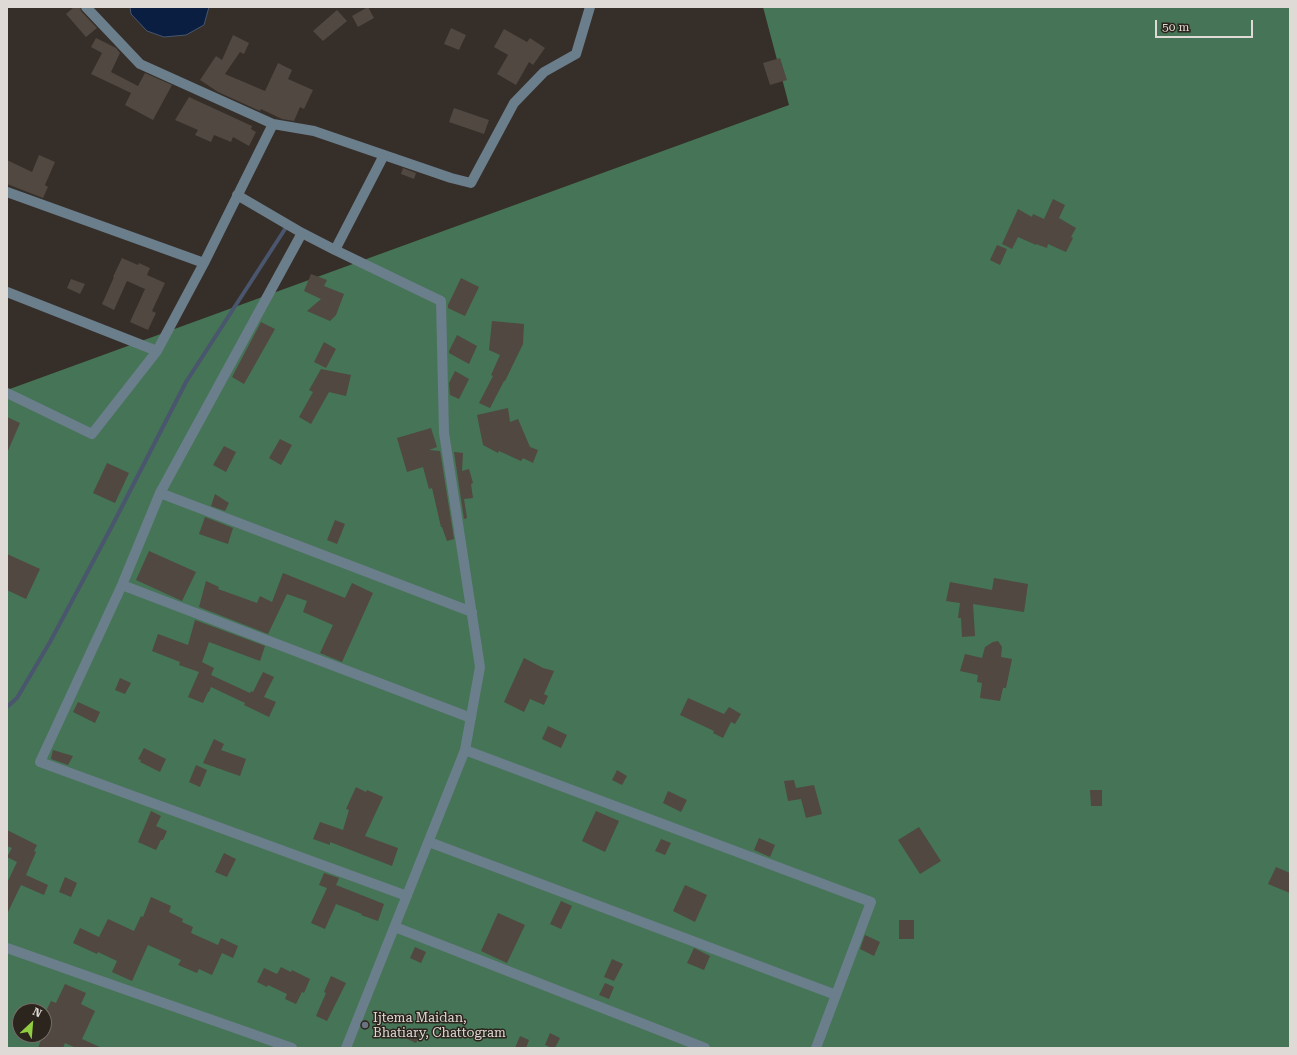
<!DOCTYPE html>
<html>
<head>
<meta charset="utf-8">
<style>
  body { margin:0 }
  #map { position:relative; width:1297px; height:1055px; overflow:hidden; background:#362e28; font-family:"Roboto Serif",serif }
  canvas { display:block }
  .frame { position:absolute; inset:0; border:8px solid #dfdad6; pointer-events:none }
  .north { position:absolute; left:12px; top:1003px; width:40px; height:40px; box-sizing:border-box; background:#2c251e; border:1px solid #746d68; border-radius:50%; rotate:26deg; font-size:11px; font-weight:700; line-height:16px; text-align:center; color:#dfdad6 }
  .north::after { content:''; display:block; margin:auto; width:14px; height:18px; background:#90cd40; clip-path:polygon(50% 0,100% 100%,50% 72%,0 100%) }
  .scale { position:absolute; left:1155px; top:20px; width:98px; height:18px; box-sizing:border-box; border:2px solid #dfdad6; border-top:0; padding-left:5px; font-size:12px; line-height:14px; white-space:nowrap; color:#dfdad6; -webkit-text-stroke:3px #2c251e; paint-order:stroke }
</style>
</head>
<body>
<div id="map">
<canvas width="1297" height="1055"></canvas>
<div class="frame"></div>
<div class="north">N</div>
<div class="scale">50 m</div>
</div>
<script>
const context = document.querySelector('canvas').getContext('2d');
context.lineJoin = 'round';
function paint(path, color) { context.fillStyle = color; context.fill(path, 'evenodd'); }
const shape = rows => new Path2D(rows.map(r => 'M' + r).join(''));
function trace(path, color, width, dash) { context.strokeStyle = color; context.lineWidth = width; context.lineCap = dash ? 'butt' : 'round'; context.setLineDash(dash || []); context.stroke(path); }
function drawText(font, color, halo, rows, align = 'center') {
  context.font = font + ' "Roboto Serif",serif'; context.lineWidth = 3; context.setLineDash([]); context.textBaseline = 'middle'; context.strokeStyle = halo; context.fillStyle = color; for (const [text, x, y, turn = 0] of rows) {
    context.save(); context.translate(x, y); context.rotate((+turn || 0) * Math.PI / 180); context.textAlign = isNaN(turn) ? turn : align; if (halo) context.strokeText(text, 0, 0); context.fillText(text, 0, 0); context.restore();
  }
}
const forest = shape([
  [763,7,1290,7,1290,1048,7,1048,7,390,789,105],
  [20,1011,44,1011,44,1035,20,1035]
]);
const water = shape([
  [130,7,209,7,204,25,186,35,164,37,147,31,131,14,130,7]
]);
const stream = shape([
  [7,707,17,698,50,642,112,526,186,382,287,226]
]);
const building = shape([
  [74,7,80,7,81,11,97,28,86,37,66,14],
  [368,7,374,18,358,27,352,16],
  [337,10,347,21,323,41,313,31],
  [451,28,466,35,459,50,444,44],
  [504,29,527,42,530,38,545,48,533,65,529,62,516,85,497,74,508,55,494,47],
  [233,35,249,43,244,54,240,52,225,74,265,91,278,63,292,70,288,79,313,90,304,109,300,107,294,121,282,119,261,109,260,111,218,92,200,80,216,56,222,60],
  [96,38,116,48,120,53,111,72,138,86,145,73,172,85,153,120,125,105,131,93,91,74,102,53,91,47],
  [780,58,787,80,770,85,763,63],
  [189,97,252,126,251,129,256,132,249,146,233,137,231,142,214,135,211,142,195,135,198,130,175,120],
  [454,108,489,120,484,134,449,122],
  [39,155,55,162,45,185,48,187,43,198,7,184,7,160,32,172],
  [403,168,416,173,414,179,401,174],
  [1053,199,1065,205,1059,218,1076,228,1071,237,1073,238,1066,252,1048,244,1047,248,1036,244,1036,245,1018,237,1012,249,1002,244,1018,209,1032,217,1033,214,1044,219],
  [997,245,1007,249,1000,265,990,260],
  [122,258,138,265,139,263,150,268,147,275,165,283,152,311,156,313,148,330,130,322,145,289,127,281,114,310,102,304,114,277,113,277],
  [311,274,327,280,324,286,344,294,336,315,330,321,307,311,321,299,304,291],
  [461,278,479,287,465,316,448,308,448,305],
  [71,279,85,284,80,294,67,288],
  [492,321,524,324,523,344,505,381,504,381,490,408,479,403,493,376,491,375,500,355,489,350],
  [261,322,275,329,244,384,232,377],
  [457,335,477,346,469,364,449,353,449,351],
  [324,342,336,349,326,368,314,362],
  [321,369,351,375,346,396,329,392,311,424,299,417,313,392,309,390],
  [455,371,469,379,459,399,450,395,449,383],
  [508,408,510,422,518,419,530,447,538,450,533,463,523,458,521,461,499,451,498,453,483,445,477,415],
  [7,417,20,423,7,453],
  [431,428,437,447,429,450,440,451,454,539,447,541,442,527,441,527,432,488,429,489,423,467,407,472,397,438],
  [280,439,292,445,281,465,269,458],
  [224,446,236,452,226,472,213,465],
  [454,452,463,453,462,471,469,469,473,483,471,484,473,498,464,499,467,518,464,519],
  [107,463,129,473,115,503,93,493],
  [215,494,229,503,225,511,211,506],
  [205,517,233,528,228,544,199,534],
  [335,520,345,524,337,544,327,540],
  [149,551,196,572,182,601,136,580],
  [7,554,40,569,26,599,7,590],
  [283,573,345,598,352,583,373,593,342,662,320,653,333,625,303,612,307,601,287,594,268,634,199,607,206,581,219,587,218,589,257,603,260,596,272,602],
  [994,578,1028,584,1024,612,973,604,975,636,962,637,961,618,958,618,960,603,946,601,950,582,992,590],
  [195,620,265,646,260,661,209,642,202,662,214,668,211,675,250,693,251,691,253,692,263,672,274,677,264,697,276,702,269,717,244,705,245,703,211,687,209,692,208,692,203,703,188,697,199,672,179,665,180,662,152,651,158,634,188,645],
  [998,641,1002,647,1001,657,1012,659,1006,688,1003,688,1000,701,980,698,982,683,977,682,978,675,960,671,965,654,982,658,985,647,993,642],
  [524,658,543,668,554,671,544,694,548,696,544,705,530,699,524,712,504,702],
  [120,678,131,683,125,694,115,690],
  [688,698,724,714,729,707,741,714,735,724,731,722,723,738,713,733,714,731,680,715],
  [78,702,100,712,95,723,73,712],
  [548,726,567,735,561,748,542,739],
  [214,739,224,744,221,750,246,759,240,776,203,763],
  [144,748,166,759,160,772,140,762,141,760,138,759],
  [53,750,73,756,68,765,51,759],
  [196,765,207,770,200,787,189,782],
  [617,770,627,776,622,785,612,780],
  [794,780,796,788,814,785,822,814,806,818,801,799,788,801,784,781],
  [356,787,366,792,367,790,383,797,365,836,398,848,392,866,330,842,330,845,313,839,320,822,343,830,349,810,346,809],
  [1090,790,1102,790,1102,806,1091,806],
  [668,791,687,800,681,812,663,803],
  [151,811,161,816,156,826,167,831,163,840,161,840,156,850,138,842],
  [596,811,619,821,605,852,582,841],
  [919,827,941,861,920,874,898,840],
  [7,830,37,845,34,851,36,852,26,875,48,885,44,895,21,885,7,914,7,883,17,862,7,857,12,848,7,846],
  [759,838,775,845,770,857,754,850],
  [661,839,671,843,665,855,655,851],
  [224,853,236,859,227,877,215,872],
  [1276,867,1290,873,1290,893,1268,884],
  [324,873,339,878,336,885,384,904,378,921,361,915,362,914,336,904,325,929,311,923,327,888,319,885],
  [65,877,77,883,71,897,59,892],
  [685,885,707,895,695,922,673,911],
  [151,897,171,906,169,912,183,919,182,922,193,927,191,933,218,945,221,938,238,946,233,958,222,953,212,975,199,969,197,973,178,965,181,960,148,945,132,981,112,972,117,961,98,952,97,954,73,943,80,928,99,937,108,919,134,931,141,916,143,917],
  [561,901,572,906,561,929,550,924],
  [498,913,525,925,507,963,481,951],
  [899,920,914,920,914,939,899,939],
  [865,935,880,942,874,956,860,949],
  [415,947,426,952,421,963,410,958],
  [694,948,710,956,704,970,687,963],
  [612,959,623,964,614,981,604,977],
  [281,967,291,972,292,970,310,979,304,993,302,992,296,1004,285,999,287,994,268,985,267,987,257,982,264,968,277,974],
  [331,976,346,983,327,1021,316,1016,326,993,324,992],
  [605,983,614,987,609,999,599,995],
  [65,984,86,993,81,1004,95,1011,82,1039,102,1048,76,1048,65,1043,63,1048,38,1048,43,1035,44,1035,44,1031,50,1014,46,1011,51,1001,56,1003],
  [410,1028,421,1033,416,1043,405,1038],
  [550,1033,560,1038,555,1048,552,1048,545,1045],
  [520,1036,529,1040,526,1048,515,1048]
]);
const minor = shape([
  [273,124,314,131,451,178,471,183,514,103,544,72,576,54,590,7],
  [384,155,335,250,302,233,160,493,122,585,40,762,407,896],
  [7,192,204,263,273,124,140,64,86,7],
  [237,195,302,233],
  [335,250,441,301,444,433,480,667,465,750],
  [7,292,157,351],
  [7,393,92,434,157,351,204,263],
  [160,493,472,612],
  [122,585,471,718],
  [429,842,836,995],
  [395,927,705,1048],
  [7,948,292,1048],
  [346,1048,465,750,871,902,816,1048]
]);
const markers = [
  [365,1025,4,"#6b7280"]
];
const poiNames = [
  ["Ijtema Maidan,",373,1018],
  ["Bhatiary, Chattogram",373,1033]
];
paint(forest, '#467456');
paint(water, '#091e40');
trace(water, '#49566d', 1);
trace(stream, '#49566d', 4);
paint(building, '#504841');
trace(minor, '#6b7e8c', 10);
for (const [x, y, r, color] of markers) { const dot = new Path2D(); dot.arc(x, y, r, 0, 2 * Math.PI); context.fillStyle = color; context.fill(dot); trace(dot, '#2c251e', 1.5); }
drawText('13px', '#dfdad6', '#2c251e', poiNames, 'left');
</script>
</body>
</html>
